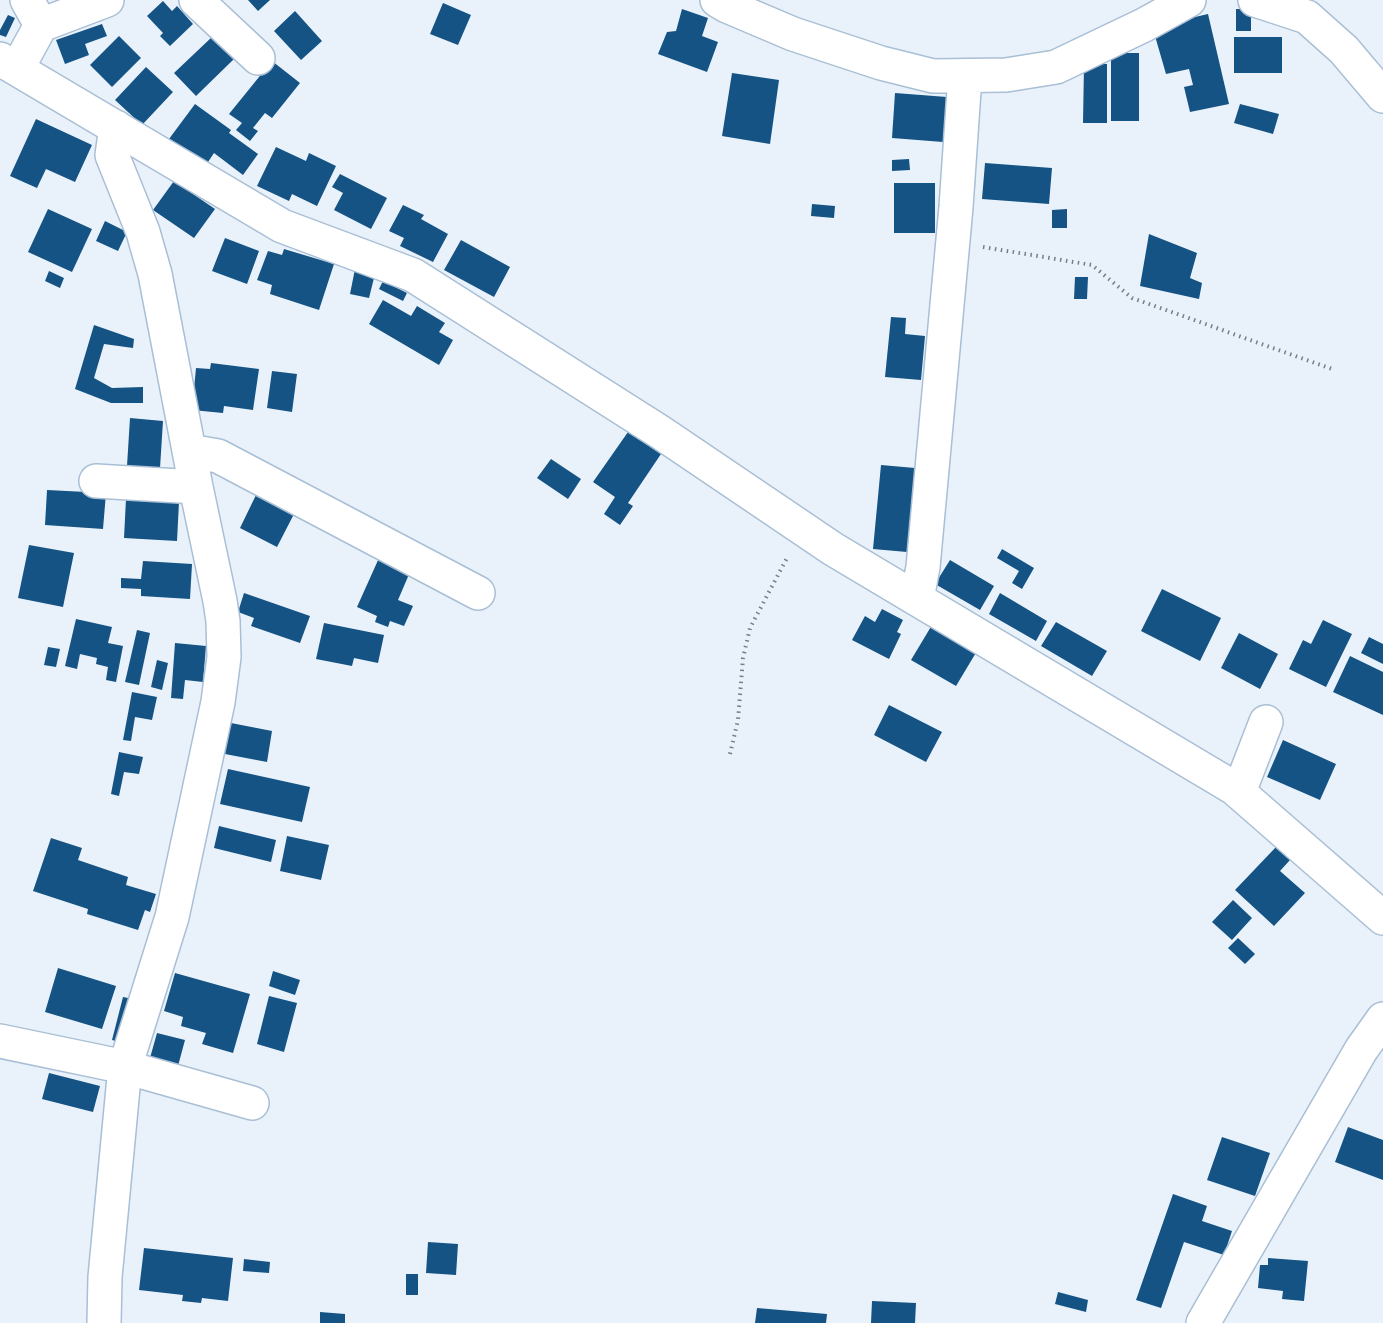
<!DOCTYPE html>
<html>
<head>
<meta charset="utf-8">
<style>
  body { margin:0 }
  canvas { display:block; background:#e9f2fb }
</style>
</head>
<body>
<canvas width="1383" height="1323"></canvas>
<script>
const context = document.querySelector('canvas').getContext('2d');
context.lineJoin = 'round';
function paint(path, color) { context.fillStyle = color; context.fill(path, 'evenodd'); }
const shape = rows => new Path2D(rows.map(r => 'M' + r).join(''));
function trace(path, color, width, dash) { context.strokeStyle = color; context.lineWidth = width; context.lineCap = dash ? 'butt' : 'round'; context.setLineDash(dash || []); context.stroke(path); }
const building = shape([
  [248,0,270,0,258,11],
  [163,1,172,11,177,6,193,24,170,46,160,36,163,33,147,16],
  [443,3,471,15,458,45,430,34],
  [682,9,708,18,702,36,718,42,707,72,658,54,667,32,676,31],
  [1236,9,1251,9,1251,31,1236,31],
  [295,11,322,41,301,60,274,31],
  [1208,14,1229,104,1190,112,1184,87,1193,85,1189,69,1166,74,1155,36,1178,21],
  [8,15,15,18,6,37,0,35,0,30],
  [102,24,107,36,85,44,89,55,65,64,56,40],
  [119,36,141,58,112,87,90,65],
  [213,36,234,59,196,96,174,73],
  [1234,37,1282,37,1282,73,1234,73],
  [1111,53,1139,53,1139,121,1111,121],
  [272,61,300,83,272,118,265,113,253,128,258,131,250,141,236,130,242,123,229,114],
  [1084,64,1107,64,1107,123,1083,123],
  [146,67,173,92,142,125,115,100],
  [732,73,779,80,770,144,722,136],
  [895,93,947,97,943,142,892,138],
  [195,104,231,130,229,133,258,154,243,175,214,153,206,165,169,139],
  [1240,104,1279,114,1273,134,1234,123],
  [36,119,92,145,75,182,46,169,37,188,10,176],
  [276,147,306,161,309,153,336,166,317,206,292,194,289,201,257,186],
  [909,159,910,170,892,171,892,160],
  [985,163,1052,168,1049,204,982,199],
  [340,174,387,198,371,229,334,210,343,193,332,187],
  [174,181,215,209,194,238,153,210],
  [894,183,935,183,935,233,894,233],
  [812,204,835,206,834,218,811,216],
  [403,205,424,215,421,219,448,234,433,262,400,246,404,238,389,231],
  [48,209,92,229,72,272,28,252],
  [1067,209,1067,228,1052,228,1052,210],
  [105,221,127,232,118,251,96,241],
  [1149,234,1197,253,1190,278,1202,283,1199,299,1140,286],
  [225,238,259,251,247,284,212,271],
  [461,240,510,267,494,297,444,270],
  [284,249,334,264,319,310,270,294,272,285,257,280,268,251,282,255],
  [355,269,375,274,369,298,350,294],
  [49,271,64,278,60,288,45,281],
  [1075,277,1088,277,1087,299,1074,299],
  [383,281,407,293,403,301,379,289],
  [383,300,411,316,417,306,445,323,439,332,453,340,439,365,369,324],
  [891,317,906,318,905,334,925,336,921,380,885,377],
  [94,325,134,339,133,348,104,344,94,378,112,388,143,387,143,403,111,403,75,389],
  [211,363,259,369,253,410,224,406,223,413,192,410,196,368,210,369],
  [272,371,297,374,292,412,267,408],
  [130,418,163,421,160,468,127,466],
  [628,432,661,454,628,503,633,506,620,525,604,514,615,497,593,482],
  [551,459,581,479,568,499,537,478],
  [881,465,915,468,907,552,873,549],
  [47,490,106,493,103,529,45,525],
  [256,495,294,514,277,547,240,528],
  [126,499,179,502,177,541,124,538],
  [29,545,74,553,63,607,18,598],
  [1002,549,1034,568,1022,589,1012,583,1019,571,997,558],
  [379,558,410,572,398,600,413,606,404,626,390,621,388,627,375,622,377,616,357,607],
  [950,560,994,586,980,610,935,584],
  [143,561,192,564,190,599,141,596,141,589,121,588,121,578,141,579],
  [1162,589,1221,618,1200,661,1141,631],
  [244,593,310,616,300,643,251,626,254,618,238,612],
  [1000,593,1047,621,1036,641,989,614],
  [882,609,903,620,897,632,901,634,889,659,852,640,865,616,875,622],
  [76,619,112,627,108,643,123,646,116,682,106,680,108,667,96,664,97,658,80,654,77,669,65,666],
  [1323,620,1352,634,1326,687,1289,669,1303,640,1311,644],
  [1056,622,1107,651,1092,676,1041,646],
  [324,623,384,635,378,663,354,658,352,666,316,659],
  [932,625,977,651,956,686,911,660],
  [137,630,150,633,139,685,125,682],
  [1239,633,1278,654,1260,689,1221,668],
  [1369,637,1383,644,1383,664,1361,653],
  [175,643,206,646,203,682,185,680,183,699,171,698],
  [48,647,60,649,56,667,44,665],
  [1350,656,1383,672,1383,715,1333,692],
  [157,660,168,663,162,690,151,687],
  [132,692,157,697,152,720,135,717,131,741,123,740],
  [889,705,942,732,926,762,874,735],
  [231,723,272,731,267,762,225,754],
  [1283,740,1336,764,1320,800,1267,777],
  [119,752,143,757,139,774,124,772,119,796,111,794],
  [228,769,310,787,302,822,220,804],
  [219,826,276,840,271,862,214,848],
  [287,836,329,845,321,880,280,871],
  [51,838,82,848,78,860,128,877,126,885,156,894,150,912,145,910,138,930,87,914,88,909,33,891],
  [1276,847,1290,860,1280,871,1305,893,1274,926,1235,890],
  [1233,900,1252,918,1232,940,1212,922],
  [1238,938,1255,954,1245,964,1228,948],
  [58,968,116,986,102,1029,45,1012],
  [273,971,300,980,295,995,269,986],
  [175,973,250,994,233,1053,202,1044,206,1033,181,1026,183,1017,164,1011],
  [269,996,297,1003,284,1052,257,1044],
  [123,997,133,999,123,1043,112,1040],
  [157,1033,185,1040,178,1066,150,1058],
  [49,1073,100,1086,93,1112,42,1099],
  [1348,1127,1383,1140,1383,1180,1335,1162],
  [1222,1137,1270,1153,1255,1196,1207,1180],
  [1173,1194,1207,1206,1202,1221,1232,1231,1224,1255,1184,1242,1161,1308,1136,1300],
  [428,1242,458,1244,456,1275,426,1273],
  [144,1248,233,1258,228,1301,202,1298,201,1303,182,1301,183,1295,139,1290],
  [1268,1258,1308,1261,1304,1301,1282,1299,1283,1291,1258,1288,1260,1265,1268,1265],
  [244,1259,270,1262,269,1273,243,1271],
  [406,1274,418,1274,418,1295,406,1295],
  [1058,1292,1088,1300,1086,1312,1055,1304],
  [872,1301,916,1303,915,1323,871,1323],
  [757,1308,827,1314,826,1323,755,1323],
  [320,1312,345,1314,345,1323,320,1323]
]);
const path = shape([
  [983,247,1092,265,1132,298,1332,369],
  [730,754,738,720,743,658,750,628,788,556]
]);
const minor = shape([
  [27,0,41,25],
  [196,0,258,58],
  [717,0,727,6,793,34,881,63,933,76,1006,75,1056,67,1144,25,1189,0],
  [1255,0,1307,17,1344,50,1383,96],
  [0,59,282,226,413,275,660,432,833,549,1234,788,1383,918],
  [17,69,41,25,107,0],
  [189,451,218,456,478,593],
  [96,481,196,487],
  [917,599,923,567,956,207,965,76],
  [1239,792,1266,722],
  [0,1041,125,1067,252,1103],
  [104,1323,105,1277,125,1067,172,917,218,702,224,657,223,621,220,601,196,487,155,274,143,232,112,155,116,127],
  [1203,1323,1361,1050,1383,1019]
]);
paint(building, '#145384');
trace(minor, '#a9bfd5', 36);
trace(path, '#767f87', 4, [1.5, 4.5]);
trace(minor, '#fff', 33);
</script>
</body>
</html>
